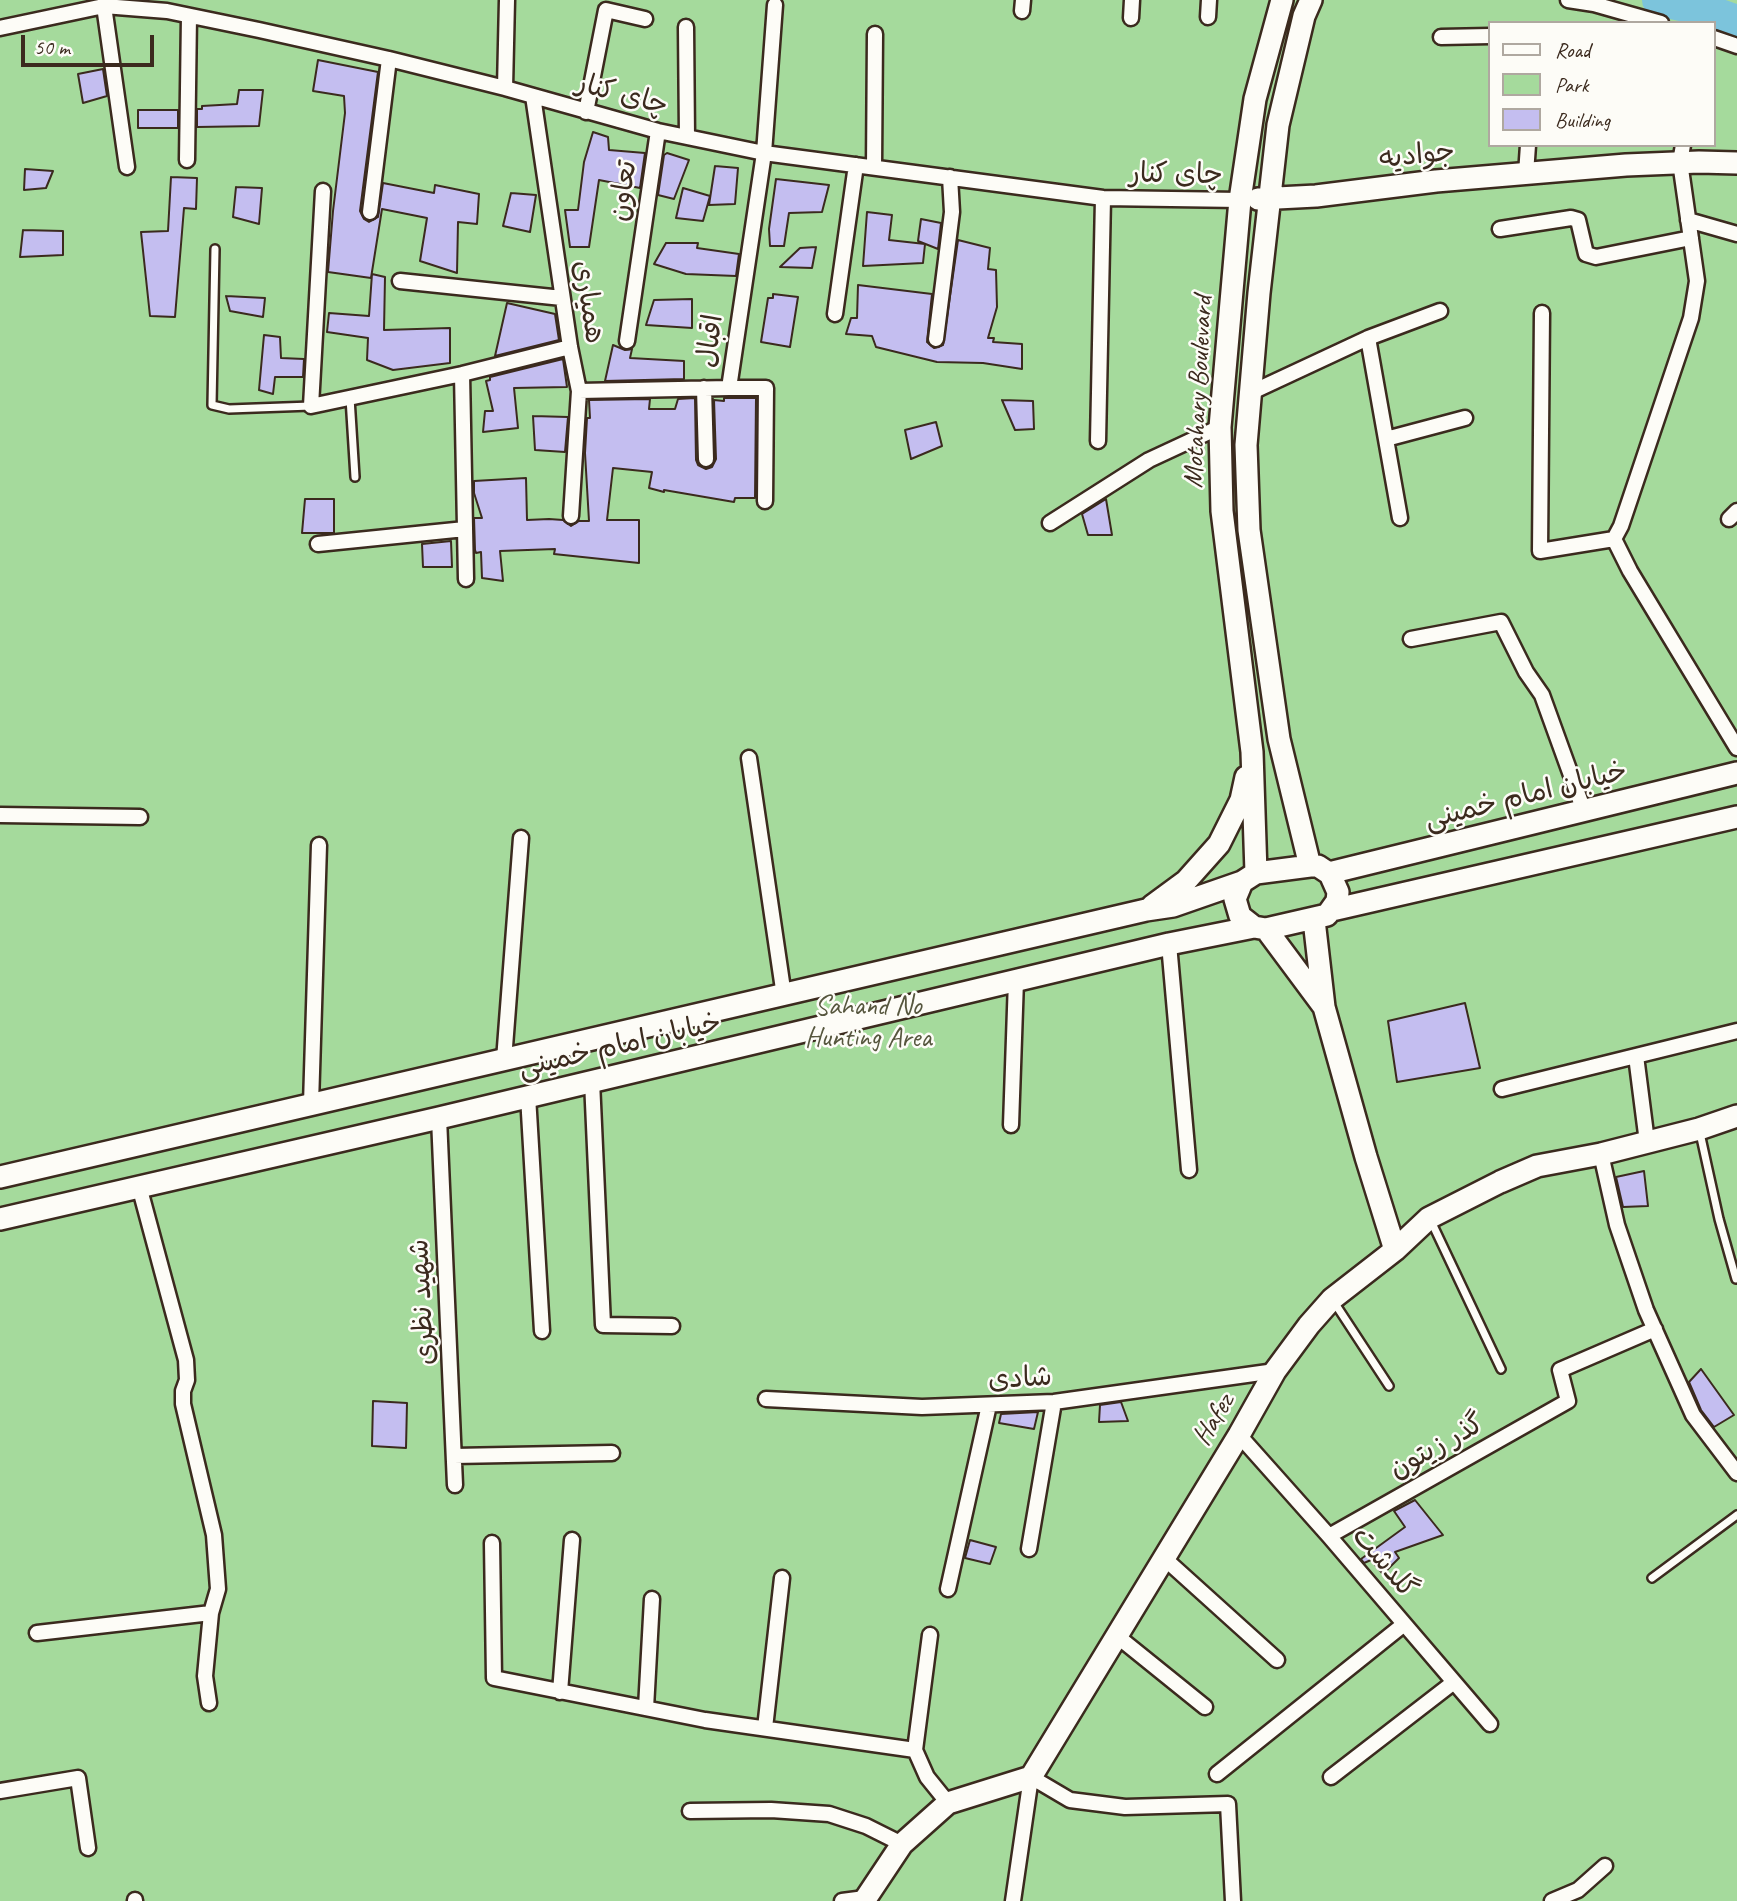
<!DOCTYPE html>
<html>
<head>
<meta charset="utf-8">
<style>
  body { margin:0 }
  #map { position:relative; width:1737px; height:1901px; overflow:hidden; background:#fdfcf7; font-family:Caveat,sans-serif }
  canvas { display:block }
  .legend { position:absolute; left:1488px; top:21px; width:228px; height:126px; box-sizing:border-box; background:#fdfcf7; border:2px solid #afa8a0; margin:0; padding:9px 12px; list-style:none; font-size:21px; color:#3b2a1e }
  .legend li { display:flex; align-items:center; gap:14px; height:35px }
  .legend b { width:35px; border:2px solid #afa8a0 }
  .scale { position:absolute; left:21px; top:35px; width:133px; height:32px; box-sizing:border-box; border:4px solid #3b2a1e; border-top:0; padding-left:9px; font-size:21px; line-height:24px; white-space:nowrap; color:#3b2a1e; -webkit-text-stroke:5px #fdfcf7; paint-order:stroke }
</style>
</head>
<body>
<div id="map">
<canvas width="1737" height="1901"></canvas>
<ul class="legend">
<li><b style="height:9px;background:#fdfcf7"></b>Road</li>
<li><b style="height:19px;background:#a5da9c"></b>Park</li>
<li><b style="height:19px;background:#c4bef0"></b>Building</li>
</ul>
<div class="scale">50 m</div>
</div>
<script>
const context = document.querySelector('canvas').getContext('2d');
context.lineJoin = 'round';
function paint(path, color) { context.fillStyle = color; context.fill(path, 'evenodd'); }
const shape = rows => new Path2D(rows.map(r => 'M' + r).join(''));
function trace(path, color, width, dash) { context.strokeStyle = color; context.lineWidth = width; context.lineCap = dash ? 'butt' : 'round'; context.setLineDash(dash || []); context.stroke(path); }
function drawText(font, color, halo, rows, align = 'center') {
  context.font = font + ' Caveat,"Playpen Sans Arabic",sans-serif'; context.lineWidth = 5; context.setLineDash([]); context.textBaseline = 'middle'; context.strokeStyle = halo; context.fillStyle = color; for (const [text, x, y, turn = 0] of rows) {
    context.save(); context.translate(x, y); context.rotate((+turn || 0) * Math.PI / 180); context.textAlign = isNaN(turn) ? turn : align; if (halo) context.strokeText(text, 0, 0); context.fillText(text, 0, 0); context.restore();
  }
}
const green = shape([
  [0,0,1737,0,1737,1901,0,1901],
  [1490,23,1714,23,1714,145,1490,145]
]);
const river = shape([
  [1658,0,1709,11,1737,21]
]);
const building = shape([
  [318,60,378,72,360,211,364,219,369,222,378,217,383,183,434,193,435,185,479,194,477,224,458,222,457,273,420,261,427,218,382,209,371,278,328,272,333,211,345,113,344,96,313,91,318,60],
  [103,69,107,96,83,103,78,74,103,69],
  [239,90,263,90,259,126,197,127,197,109,202,109,202,106,237,104,239,90],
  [138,110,178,110,178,128,138,128,138,110],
  [593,132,608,137,609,150,645,153,640,188,599,180,589,247,570,247,565,210,578,210,584,162,593,132],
  [667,153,689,160,674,199,658,195,664,155,667,153],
  [715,166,738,168,735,204,709,205,715,166],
  [25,169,53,171,46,188,24,190,25,169],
  [171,177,197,178,196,209,184,208,175,317,150,316,141,232,168,231,171,177],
  [776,179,829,185,822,212,789,213,784,246,770,246,769,229,776,179],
  [236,187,262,188,259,224,233,217,236,187],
  [683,188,710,196,703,221,676,218,683,188],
  [511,193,536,195,530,232,503,226,511,193],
  [867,212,892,215,889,240,925,244,923,263,863,266,867,212],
  [921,219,941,223,938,249,918,241,921,219],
  [23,230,63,231,63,255,20,257,23,230],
  [958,240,990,248,988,269,996,270,997,307,988,338,994,338,993,342,1022,344,1022,369,983,363,937,362,876,347,872,336,846,334,851,318,857,318,858,285,932,294,927,342,934,348,943,345,958,240],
  [666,243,698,243,697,248,739,254,736,276,686,274,654,264,666,243],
  [816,247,812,268,780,267,800,248,816,247],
  [372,274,385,277,384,330,450,328,450,363,393,370,367,360,368,338,327,332,329,313,369,316,372,274],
  [773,294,798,297,790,347,761,342,768,298,773,298,773,294],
  [226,296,265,298,263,317,230,311,226,296],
  [692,299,692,328,646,325,654,300,692,299],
  [507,303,555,314,559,340,495,356,507,303],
  [264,335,280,337,281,358,304,359,303,377,275,377,273,394,259,390,264,335],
  [613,345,625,350,632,349,630,358,684,361,684,379,605,381,613,345],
  [563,359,567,387,514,388,518,428,483,432,485,411,493,411,486,381,490,380,490,377,563,359],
  [695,398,696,460,698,465,706,469,712,467,716,459,714,400,724,401,724,398,756,398,755,498,735,498,734,502,664,490,664,492,649,488,652,472,613,468,607,520,639,520,639,563,554,554,555,549,500,551,503,581,482,578,481,552,476,553,475,550,474,518,482,518,474,493,474,481,526,478,527,520,549,519,563,520,571,526,579,521,589,521,585,453,587,418,590,418,589,400,650,399,649,409,675,409,678,399,695,398],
  [1002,400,1033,401,1034,429,1015,430,1002,400],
  [533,416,568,417,565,452,535,450,533,416],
  [936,422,942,446,911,459,905,430,936,422],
  [305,499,334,499,334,533,302,533,305,499],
  [1106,499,1112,535,1088,535,1082,514,1106,499],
  [451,541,452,567,423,567,422,544,451,541],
  [1465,1003,1480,1068,1397,1082,1388,1021,1465,1003],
  [1644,1171,1648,1206,1623,1207,1616,1177,1644,1171],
  [1701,1369,1734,1415,1714,1427,1701,1410,1689,1382,1701,1369],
  [373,1401,407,1403,406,1448,372,1446,373,1401],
  [1121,1402,1128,1421,1099,1422,1100,1405,1121,1402],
  [1038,1412,1034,1429,999,1423,1001,1414,1038,1412],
  [1415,1500,1443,1535,1395,1552,1399,1558,1383,1574,1371,1560,1364,1563,1361,1559,1405,1527,1394,1511,1415,1500],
  [970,1540,996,1547,990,1564,965,1558,970,1540]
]);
const lane = shape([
  [215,249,212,405,229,409,311,406],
  [350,398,355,477],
  [1700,1133,1719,1219,1736,1279],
  [1431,1221,1501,1369],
  [1334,1302,1389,1386],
  [1652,1578,1737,1515]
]);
const street = shape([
  [1568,0,1594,4,1661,23],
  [104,6,127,167],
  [1022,11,1023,0],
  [1208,17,1209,0],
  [1131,18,1132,0],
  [686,27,687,137],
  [0,28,104,6,167,11,259,30,389,59,505,88,658,131,764,153,1103,198,1240,200],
  [1441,37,1490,36],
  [1714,38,1737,46],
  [505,88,507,0],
  [533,96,570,347,579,391,571,516],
  [586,112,606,10,645,19],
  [1683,145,1680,162,1697,281,1691,318,1621,526,1614,539,1630,571,1737,748],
  [187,160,189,16],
  [874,167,875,34],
  [1526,174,1528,145],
  [323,191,311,406,462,374,570,347],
  [370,212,389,59],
  [1688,220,1737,234],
  [1500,229,1571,218,1578,220,1586,254,1596,257,1691,238],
  [400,281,562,298],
  [1542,313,1540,551,1614,539],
  [835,314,856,165],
  [1368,338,1400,518],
  [936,339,952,212,950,177],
  [627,341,658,131],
  [462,374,466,579],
  [704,388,706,459],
  [729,388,766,388,765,501],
  [579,391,729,388,764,153,775,5],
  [1250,393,1368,338,1440,311],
  [1386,439,1465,418],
  [1098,441,1103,198],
  [1729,519,1737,511],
  [1050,523,1149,460,1220,427],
  [318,544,465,529],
  [1411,639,1501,622,1526,672,1542,695,1584,811],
  [749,758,784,996],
  [0,815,140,817],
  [1169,944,1189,1170],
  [1636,1056,1647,1142],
  [504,1060,521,838],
  [592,1081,603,1325,672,1326],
  [1502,1089,1737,1031],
  [528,1096,542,1331],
  [311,1104,319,845],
  [439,1118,455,1485],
  [1011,1125,1016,980],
  [1601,1154,1617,1225,1646,1310,1693,1415,1737,1473],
  [139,1186,186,1360,187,1380,183,1391,183,1404,214,1535,218,1589,211,1613,205,1676,209,1703],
  [766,1399,922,1407,1054,1402,1275,1371],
  [1239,1435,1329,1536,1490,1724],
  [454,1456,612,1453],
  [1329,1536,1568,1401,1560,1370,1655,1329],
  [492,1543,494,1678,705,1720,915,1750],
  [1029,1549,1054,1402],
  [1164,1558,1277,1660],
  [948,1589,989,1405],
  [37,1633,211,1613],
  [930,1635,915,1750,927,1777,948,1803],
  [1117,1636,1205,1707],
  [560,1692,572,1540],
  [646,1708,652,1599],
  [765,1728,782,1578],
  [1217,1774,1403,1625],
  [1331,1777,1454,1682],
  [0,1791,78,1778,88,1848],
  [690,1811,771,1810,829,1814,866,1826,902,1844],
  [135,1900,135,1901],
  [842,1901,865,1898],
  [1013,1901,1031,1777,1070,1800,1125,1807,1228,1804,1233,1901],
  [1552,1901,1578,1890,1605,1866]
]);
const secondary = shape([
  [1258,199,1316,196,1436,181,1626,165,1699,162,1737,163],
  [1310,866,1279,739,1249,530,1246,445,1259,293,1278,125,1304,16,1311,0],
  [1256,873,1252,752,1222,511,1220,427,1240,200,1255,99,1282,0],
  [1329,873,1737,773],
  [1152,906,1186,881,1219,844,1241,800,1246,777],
  [1332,910,1737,817],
  [1314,920,1324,1007,1366,1157,1395,1250],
  [1266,929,1327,915,1337,901,1338,892,1330,874,1318,866,1310,866,1256,873,1242,882,1235,899,1240,916,1254,927,1266,929,1324,1007],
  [0,1177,1146,910,1173,906,1242,882],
  [0,1219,439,1118,1169,944,1254,927],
  [864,1901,902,1844,948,1803,1031,1777,1239,1435,1275,1371,1309,1325,1332,1299,1395,1250,1429,1218,1500,1182,1537,1166,1601,1154,1699,1129,1737,1116]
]);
const streetNames = [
  ["چای کنار",622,95,15],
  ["جوادیه",1417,156,-6],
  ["چای کنار",1176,175,1],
  ["تعاون",624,191,-82],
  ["همیاری",588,302,81],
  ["اقبال",711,341,-82],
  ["Motahary Boulevard",1199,392,-87],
  ["خیابان امام خمینی",1526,796,-14],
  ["خیابان امام خمینی",620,1046,-13],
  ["شهید نظری",423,1302,-93],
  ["شادی",1020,1379,-3],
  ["Hafez",1214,1420,-59],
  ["گذر زیتون",1437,1447,-29],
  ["گلدشت",1384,1563,50]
];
const parkNames = [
  ["Sahand No",868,1007],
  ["Hunting Area",868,1039]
];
paint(green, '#a5da9c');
trace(river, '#7cc4dc', 32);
paint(building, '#c4bef0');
trace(building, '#3b2a1e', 2);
trace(lane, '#3b2a1e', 12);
trace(street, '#3b2a1e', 19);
trace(secondary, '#3b2a1e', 26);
trace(lane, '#fdfcf7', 7);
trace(street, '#fdfcf7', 14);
trace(secondary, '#fdfcf7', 21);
drawText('28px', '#3b2a1e', '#fdfcf7', streetNames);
drawText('28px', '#56563e', '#fdfcf7', parkNames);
</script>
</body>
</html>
